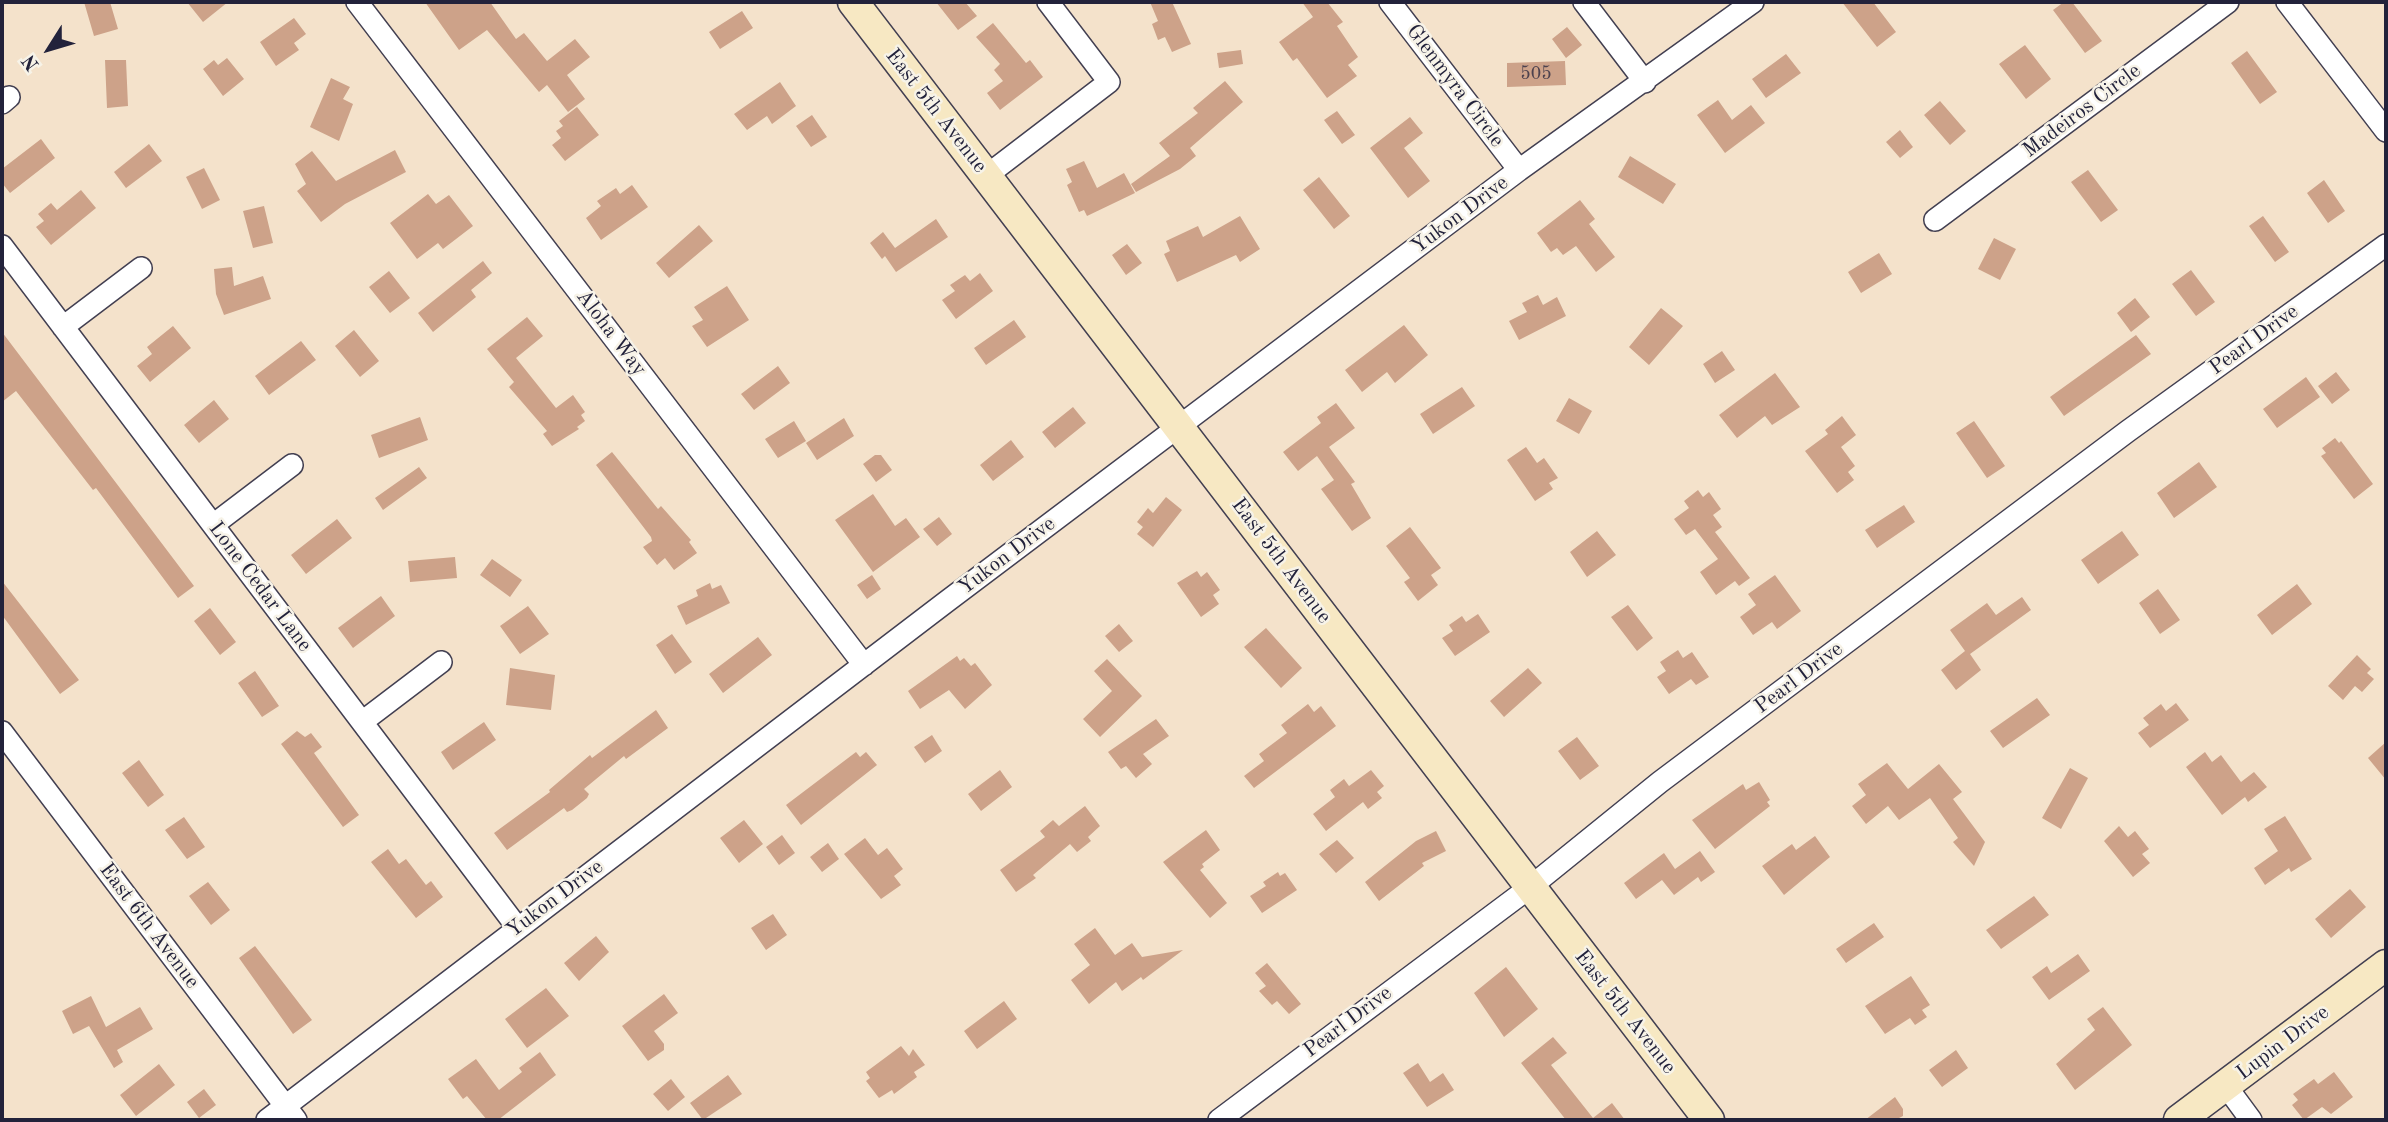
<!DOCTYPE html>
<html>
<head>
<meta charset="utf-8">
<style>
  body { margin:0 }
  #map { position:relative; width:2388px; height:1122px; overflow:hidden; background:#f4e2cb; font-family:"Old Standard TT",serif }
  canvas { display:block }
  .frame { position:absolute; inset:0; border:4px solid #22223b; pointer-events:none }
  .north { position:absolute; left:14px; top:14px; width:70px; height:70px; -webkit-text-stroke:5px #f7f3e8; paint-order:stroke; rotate:233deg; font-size:19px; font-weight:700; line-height:28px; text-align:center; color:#22223b }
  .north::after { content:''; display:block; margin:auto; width:24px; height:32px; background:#22223b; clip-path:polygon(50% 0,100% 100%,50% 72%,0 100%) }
</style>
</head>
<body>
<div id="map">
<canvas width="2388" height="1122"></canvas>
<div class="frame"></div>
<div class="north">N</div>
</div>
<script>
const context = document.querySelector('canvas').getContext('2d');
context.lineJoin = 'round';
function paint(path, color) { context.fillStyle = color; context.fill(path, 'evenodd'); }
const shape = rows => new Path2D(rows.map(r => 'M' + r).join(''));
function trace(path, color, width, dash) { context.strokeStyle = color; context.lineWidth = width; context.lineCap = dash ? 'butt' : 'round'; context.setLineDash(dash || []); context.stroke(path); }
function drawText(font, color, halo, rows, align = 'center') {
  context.font = font + ' "Old Standard TT",serif'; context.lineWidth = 5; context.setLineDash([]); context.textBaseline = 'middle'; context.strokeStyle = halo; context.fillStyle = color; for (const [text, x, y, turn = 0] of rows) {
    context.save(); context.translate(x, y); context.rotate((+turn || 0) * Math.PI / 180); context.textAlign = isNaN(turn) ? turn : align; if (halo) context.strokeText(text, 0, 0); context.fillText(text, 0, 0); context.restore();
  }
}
const building = shape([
  [84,2,110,2,118,29,94,36],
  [187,2,228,2,203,22],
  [425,2,490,2,516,39,524,33,547,61,575,39,590,57,567,75,585,99,568,112,547,85,539,92,487,30,459,50],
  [936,2,965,2,977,16,958,30],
  [1150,2,1172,2,1191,44,1172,52,1165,37,1158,40,1152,24,1158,21],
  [1302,2,1327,2,1343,22,1337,26,1358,57,1348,65,1357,76,1327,98,1297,58,1293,61,1279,42,1313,17],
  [1842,2,1873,2,1896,32,1877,47],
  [2064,2,2072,2,2102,41,2085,53,2053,10],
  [742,11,753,28,720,49,709,32],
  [294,18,306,34,294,43,299,50,276,66,260,42],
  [993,23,1026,63,1030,60,1043,77,1000,110,987,93,1003,81,994,70,1000,64,976,37],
  [1567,27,1582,45,1566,58,1552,39],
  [2025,45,2051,79,2026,99,1999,64],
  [1241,50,1243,64,1219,68,1217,53],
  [2247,51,2277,92,2260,104,2231,63],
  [1786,54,1801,73,1766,98,1752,79],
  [227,58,244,79,223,96,203,69,214,60,218,65],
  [105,60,126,60,128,106,107,108],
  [1565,61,1566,85,1507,87,1507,63],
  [331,78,350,87,343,99,353,104,339,141,310,127],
  [1225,81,1243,102,1190,148,1196,156,1180,169,1136,192,1131,184,1170,156,1159,143,1198,113,1193,108],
  [780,82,796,106,772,124,767,116,747,130,734,114],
  [1718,100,1732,120,1751,105,1765,123,1725,153,1697,115],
  [1940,101,1966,131,1950,145,1924,115],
  [577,107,599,135,565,161,552,145,561,138,556,131,563,126,559,121],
  [1337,111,1355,135,1342,144,1324,120],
  [812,115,827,137,811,147,796,126],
  [1410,117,1423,133,1404,148,1430,181,1408,198,1370,148],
  [1900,130,1913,147,1900,158,1886,142],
  [41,139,55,158,10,193,2,183,2,169],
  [149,144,162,161,126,188,114,172],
  [395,150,406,172,345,204,321,222,297,191,306,184,295,164,312,151,336,181],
  [1630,156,1676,184,1663,204,1618,177],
  [1084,161,1097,188,1124,173,1135,193,1087,216,1084,210,1079,212,1067,185,1072,182,1066,169],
  [204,168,220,200,202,209,186,177],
  [2088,170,2118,210,2101,222,2071,182],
  [1319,177,1350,216,1334,229,1303,190],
  [2324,180,2345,211,2328,223,2307,193],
  [632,185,648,207,601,240,586,218,601,206,597,201,616,188,620,194],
  [81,190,96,208,51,245,36,227,44,221,38,214,51,203,57,210],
  [428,194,436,204,449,195,473,226,443,249,438,243,417,259,390,223],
  [1580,200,1595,219,1589,224,1615,257,1596,272,1576,246,1563,255,1557,248,1551,252,1537,233],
  [264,206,273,243,253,248,243,211],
  [1240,216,1260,249,1240,262,1236,255,1177,282,1164,254,1170,251,1166,241,1198,226,1203,237],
  [2263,216,2289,252,2275,262,2249,226],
  [936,219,948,237,896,272,885,256,882,259,870,243,883,232,895,248],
  [699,225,713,241,669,278,656,263],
  [1994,238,2016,249,2000,280,1978,269],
  [1127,244,1142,263,1126,275,1112,255],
  [1879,253,1892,274,1861,293,1848,272],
  [483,261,492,273,471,290,476,297,433,332,418,313],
  [232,267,234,286,263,276,271,299,224,315,216,294,214,269],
  [2191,270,2215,302,2196,316,2172,284],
  [389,271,410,298,390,313,369,287],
  [980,273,993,291,956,319,942,300,955,291,950,285,965,275,970,281],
  [727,286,749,320,707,347,692,326,703,320,694,307],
  [1538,295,1543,305,1557,297,1566,316,1519,340,1509,321,1527,312,1522,303],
  [2135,298,2150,317,2131,332,2117,313],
  [1661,308,1683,326,1649,365,1629,347],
  [527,317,543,336,516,358,556,408,573,395,585,412,581,415,585,421,577,427,579,429,552,446,543,434,547,431,509,387,514,382,487,349],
  [1014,320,1026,337,986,365,974,348],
  [1404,325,1428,355,1395,383,1387,372,1362,392,1345,370],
  [173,326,191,348,150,382,137,366,152,354,147,347],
  [354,330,379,361,360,377,335,346],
  [2,332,194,586,178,598,96,488,93,490,16,391,2,402],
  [2136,335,2151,354,2064,416,2050,397],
  [301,341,316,360,269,395,255,376],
  [1722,351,1735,370,1715,383,1703,364],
  [778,366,790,383,754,410,741,394],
  [2336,372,2350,390,2332,404,2318,386],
  [1775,373,1800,407,1772,425,1765,416,1737,438,1719,415],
  [2306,377,2320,397,2277,428,2263,409],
  [1462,387,1475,406,1433,434,1420,414],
  [1569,398,1592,411,1579,434,1556,421],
  [214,400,229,419,199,443,184,425],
  [1336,403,1355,428,1329,447,1355,482,1351,484,1371,518,1352,531,1321,489,1334,480,1317,456,1298,471,1283,452,1321,423,1317,417],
  [1073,407,1086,423,1055,448,1042,432],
  [1842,416,1856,435,1841,447,1855,466,1848,472,1854,480,1837,493,1805,451,1828,434,1825,430],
  [420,417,428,440,379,458,371,435],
  [844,418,854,436,817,460,806,443],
  [794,421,806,441,778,458,765,439],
  [1974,421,2005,466,1987,478,1956,433],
  [2335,438,2339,443,2341,441,2373,484,2354,499,2321,456,2326,453,2322,448],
  [1011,440,1024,457,993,481,980,465],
  [1526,447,1537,463,1544,458,1558,478,1549,483,1553,489,1535,501,1507,460],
  [612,452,658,509,661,506,691,540,689,542,697,553,674,570,665,558,657,565,643,547,652,541,651,537,596,465],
  [875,455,881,455,892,470,876,482,863,464],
  [2199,462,2217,487,2174,518,2157,493],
  [419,467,427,478,383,510,375,498],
  [1698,490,1703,497,1709,492,1721,509,1713,515,1722,527,1715,532,1750,578,1739,586,1735,581,1716,595,1700,572,1718,559,1695,529,1686,535,1674,519,1689,508,1684,501],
  [873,494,895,526,906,518,920,537,873,572,835,520],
  [1166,497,1182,510,1153,547,1137,534,1143,527,1137,522,1148,508,1153,513],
  [1904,505,1915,522,1877,548,1865,530],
  [939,517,952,534,937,546,923,529],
  [337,519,352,538,306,574,291,555],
  [1410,527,1441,568,1431,575,1438,585,1418,601,1404,582,1410,578,1386,546],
  [1597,531,1616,555,1587,577,1570,552],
  [2122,531,2139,555,2098,584,2081,560],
  [455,557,457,578,410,582,408,561],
  [492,559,522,580,510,597,480,575],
  [1197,571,1201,577,1207,572,1220,590,1213,595,1219,604,1201,617,1177,583],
  [872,575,881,589,867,599,857,585],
  [1775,575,1801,611,1777,629,1772,622,1753,635,1740,617,1756,605,1748,594],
  [2,581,79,680,60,694,2,615],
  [710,583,712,589,721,585,730,603,686,625,677,606,698,596,696,590],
  [2297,584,2312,604,2272,635,2257,615],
  [2158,589,2180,620,2160,634,2139,603],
  [381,596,395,616,353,648,338,628],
  [2022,597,2031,610,1970,654,1981,670,1956,690,1941,670,1965,651,1950,630,1987,603,1996,615],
  [1628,605,1653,638,1637,651,1611,617],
  [528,606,549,634,520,654,500,626],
  [210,608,236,642,220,655,194,621],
  [1478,614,1490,632,1455,656,1442,638,1453,631,1449,625,1462,616,1466,622],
  [1119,624,1133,641,1119,652,1105,636],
  [1266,628,1302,668,1281,688,1244,647],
  [672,634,692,662,675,674,656,645],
  [758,637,772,655,723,693,709,674],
  [1678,650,1683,658,1692,652,1709,677,1696,685,1691,679,1669,694,1657,677,1666,671,1660,662],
  [2357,655,2371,669,2367,673,2374,679,2362,692,2355,686,2343,700,2328,686],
  [957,656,960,661,964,658,971,666,975,663,992,685,965,709,949,690,920,709,908,691],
  [1107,659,1142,696,1100,737,1083,719,1112,691,1094,671],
  [510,668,555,675,551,710,506,705],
  [1528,668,1542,683,1504,717,1490,701],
  [255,671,279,706,262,717,238,683],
  [2037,698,2050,715,2003,748,1990,731],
  [2176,703,2189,720,2150,748,2138,733,2149,725,2143,718,2161,704,2166,711],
  [1308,704,1314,712,1321,706,1336,726,1254,788,1244,776,1264,761,1259,754,1287,733,1281,725],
  [656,710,668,728,626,759,624,756,584,789,589,794,587,798,572,810,567,812,564,808,507,850,494,833,550,792,549,790,590,755,592,758],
  [1156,719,1169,736,1143,754,1152,764,1136,778,1126,766,1121,769,1108,752],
  [484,722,496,740,453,770,441,752],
  [297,731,305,737,311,733,322,747,314,753,359,815,343,827,281,744],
  [932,735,942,751,925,763,914,747],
  [1577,737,1599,766,1580,780,1558,751],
  [2386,742,2386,780,2368,758],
  [856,752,860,757,866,752,877,765,801,825,786,805],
  [2205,752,2212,762,2221,755,2241,782,2254,772,2267,787,2248,802,2245,797,2222,815,2186,767],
  [139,760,164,795,148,807,122,773],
  [1887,763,1908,789,1939,764,1962,792,1953,799,1985,842,1974,866,1953,842,1958,838,1930,798,1899,820,1888,806,1866,824,1852,806,1866,795,1858,784],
  [2070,768,2088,778,2061,829,2042,818],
  [1000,770,1012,787,981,811,968,794],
  [1371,770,1384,786,1377,792,1382,798,1368,809,1363,802,1326,831,1313,814,1335,797,1330,790,1344,779,1349,786],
  [1759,782,1770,800,1767,802,1770,806,1715,849,1692,820,1743,784,1746,790],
  [1085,806,1100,826,1088,837,1091,841,1077,852,1070,844,1033,875,1036,878,1016,892,1000,870,1045,837,1040,831,1053,820,1059,826],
  [2285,816,2312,859,2291,872,2289,868,2265,885,2254,868,2278,851,2264,829],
  [184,817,205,847,187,859,165,830],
  [744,820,763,844,739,863,720,838],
  [2119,826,2128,837,2135,831,2149,849,2142,854,2150,863,2133,877,2104,841],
  [1206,830,1220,850,1202,864,1204,867,1200,870,1227,903,1210,918,1163,862],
  [1436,831,1446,851,1422,863,1424,866,1379,901,1365,882,1416,841],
  [782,835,795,853,779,865,766,847],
  [1815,836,1830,857,1784,895,1762,866,1792,844,1796,850],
  [865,838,878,855,887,848,903,869,894,876,901,885,881,899,844,854],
  [1337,840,1354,858,1336,873,1319,854],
  [828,843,839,859,822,872,810,857],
  [388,849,399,864,406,859,426,885,431,881,443,897,416,918,371,862],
  [1700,851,1715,872,1701,882,1698,877,1674,895,1662,880,1636,899,1624,883,1664,853,1675,869],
  [1278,872,1280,876,1285,873,1297,890,1262,913,1250,896,1266,886,1263,882],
  [208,882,230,910,211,925,189,896],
  [2350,889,2366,907,2331,938,2315,919],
  [2034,896,2049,915,2001,949,1986,930],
  [773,914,787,935,766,950,751,928],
  [1874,923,1884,937,1846,963,1836,949],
  [1095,928,1115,955,1132,943,1142,957,1183,950,1143,980,1141,977,1122,991,1116,982,1089,1004,1071,980,1090,965,1074,944],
  [596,936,609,952,579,981,564,963],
  [255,946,312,1020,293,1034,239,958],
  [2078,954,2090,971,2049,1000,2032,977,2047,966,2051,973],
  [1267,963,1301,1004,1289,1014,1277,1001,1272,1005,1259,991,1266,986,1255,973],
  [1506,967,1538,1009,1504,1037,1474,993],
  [1911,976,1930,1005,1922,1010,1927,1017,1915,1025,1910,1018,1885,1034,1865,1006],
  [546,988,569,1016,527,1048,505,1019],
  [664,994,678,1013,654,1031,664,1044,664,1050,648,1061,622,1026],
  [91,996,106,1027,140,1007,153,1029,117,1050,123,1062,114,1068,89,1026,73,1034,62,1011],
  [1004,1001,1017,1019,977,1049,964,1031],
  [2103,1007,2132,1045,2075,1090,2056,1064,2095,1030,2087,1019],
  [1553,1037,1567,1053,1551,1065,1593,1118,1612,1103,1625,1120,1566,1120,1521,1063],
  [901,1046,909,1056,913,1049,925,1065,914,1072,917,1077,894,1094,892,1090,879,1098,866,1081,870,1078,866,1072],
  [1956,1050,1968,1068,1942,1087,1929,1070],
  [540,1052,556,1075,498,1120,487,1120,467,1096,463,1099,448,1079,476,1059,499,1090,522,1072,519,1068],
  [1418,1063,1430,1082,1443,1073,1454,1090,1427,1107,1403,1073],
  [159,1064,175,1085,136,1116,120,1095],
  [2334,1072,2353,1097,2331,1114,2322,1107,2304,1120,2292,1105,2298,1100,2293,1094,2314,1079,2318,1084],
  [728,1075,742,1094,703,1120,690,1103],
  [671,1079,685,1097,668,1111,653,1094],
  [204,1089,216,1105,199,1118,187,1102],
  [1895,1097,1903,1109,1903,1116,1895,1120,1865,1120]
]);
const street = shape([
  [357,2,864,665],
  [1390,2,1519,170],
  [1584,2,1645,82],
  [2287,2,2386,131],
  [2,103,9,97],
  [986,176,1109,82,1048,2],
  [1935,220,2228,2],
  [2,246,517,927],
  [63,327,141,268],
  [213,525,292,465],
  [362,722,441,662],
  [2,732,296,1120],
  [2226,1086,2251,1120],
  [267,1120,946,602,1519,170,1753,2],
  [1219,1120,1529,888,1660,782,2128,431,2386,245]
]);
const secondary = shape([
  [853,2,1709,1120],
  [2179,1120,2386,965]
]);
const numberNames = [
  ["505",1536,74]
];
const streetNames = [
  ["Glenmyra Circle",1455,86,53],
  ["East 5th Avenue",936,111,52],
  ["Madeiros Circle",2082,111,-37],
  ["Yukon Drive",1460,215,-37],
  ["Aloha Way",611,333,53],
  ["Pearl Drive",2254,340,-36],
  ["Yukon Drive",1007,556,-37],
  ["East 5th Avenue",1281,561,53],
  ["Lone Cedar Lane",260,587,53],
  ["Pearl Drive",1799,678,-37],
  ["Yukon Drive",555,899,-37],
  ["East 6th Avenue",149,926,53],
  ["East 5th Avenue",1625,1012,52],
  ["Pearl Drive",1348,1022,-37],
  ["Lupin Drive",2283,1043,-37]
];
paint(building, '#cda289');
trace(street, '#423f51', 24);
trace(secondary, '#423f51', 33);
trace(street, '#fff', 21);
trace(secondary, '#f7e8c3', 30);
drawText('18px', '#4d424e', null, numberNames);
drawText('21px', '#22223b', '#f7f3e8', streetNames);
</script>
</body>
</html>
